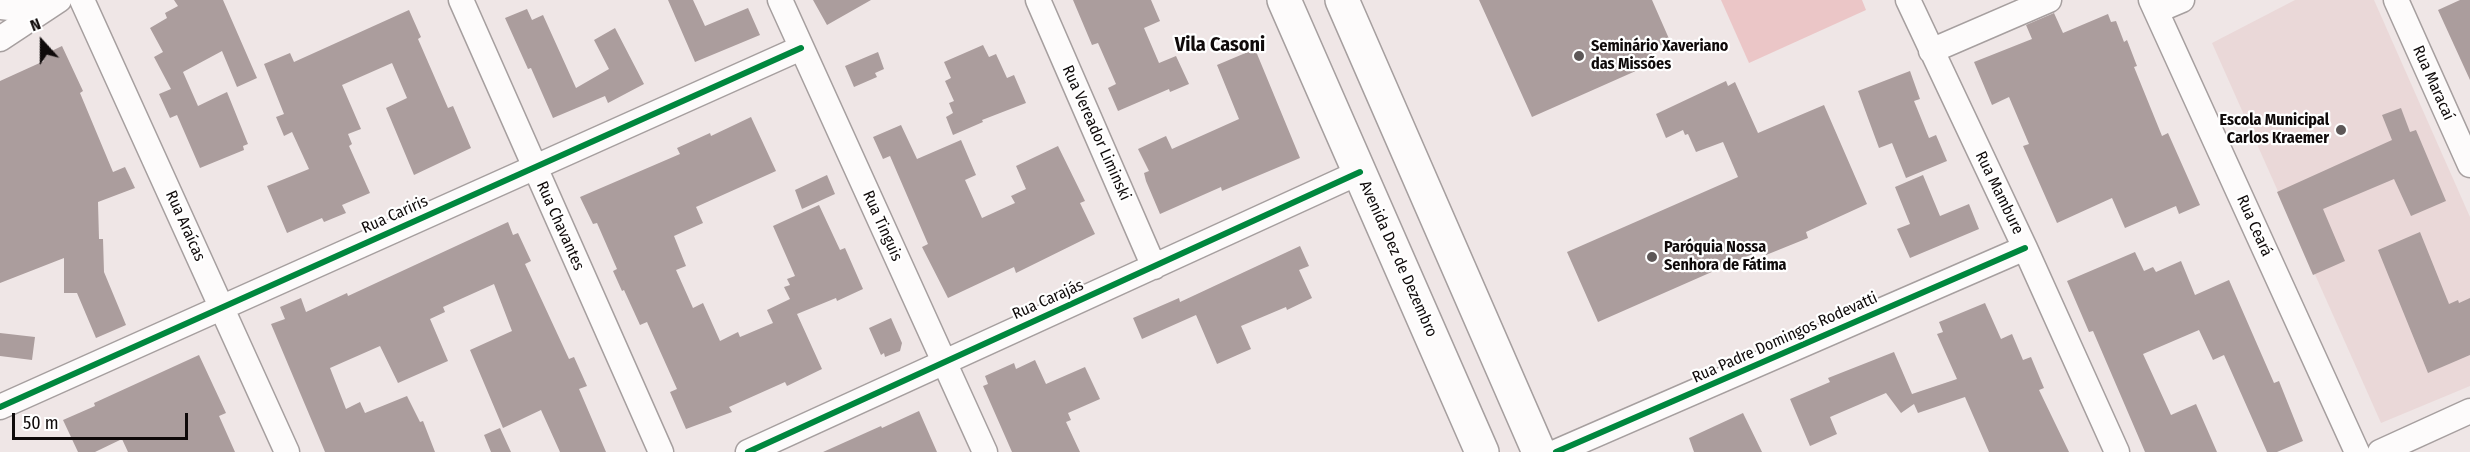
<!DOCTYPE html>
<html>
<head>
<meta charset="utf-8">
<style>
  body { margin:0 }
  #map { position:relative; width:2470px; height:452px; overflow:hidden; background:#efe6e6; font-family:"Fira Sans Condensed",sans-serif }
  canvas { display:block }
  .north { position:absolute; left:12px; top:12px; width:60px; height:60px; -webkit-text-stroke:4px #fff; paint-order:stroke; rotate:339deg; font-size:16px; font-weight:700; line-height:24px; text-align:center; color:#0f0a0a }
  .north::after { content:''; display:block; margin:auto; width:21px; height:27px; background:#0f0a0a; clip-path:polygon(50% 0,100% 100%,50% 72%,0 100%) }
  .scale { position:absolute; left:12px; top:413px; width:176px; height:27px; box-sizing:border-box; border:3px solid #0f0a0a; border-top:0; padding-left:8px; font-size:18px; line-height:21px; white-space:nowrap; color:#0f0a0a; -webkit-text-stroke:4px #fff; paint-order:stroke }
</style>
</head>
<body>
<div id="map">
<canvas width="2470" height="452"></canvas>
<div class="north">N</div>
<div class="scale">50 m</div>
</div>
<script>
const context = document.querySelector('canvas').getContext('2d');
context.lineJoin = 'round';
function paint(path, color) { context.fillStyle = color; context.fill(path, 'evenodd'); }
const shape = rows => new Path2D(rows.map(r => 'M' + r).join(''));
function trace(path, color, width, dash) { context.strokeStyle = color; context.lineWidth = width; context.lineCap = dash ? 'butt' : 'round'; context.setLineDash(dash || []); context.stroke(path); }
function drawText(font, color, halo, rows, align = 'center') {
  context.font = font + ' "Fira Sans Condensed",sans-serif'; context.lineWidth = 4.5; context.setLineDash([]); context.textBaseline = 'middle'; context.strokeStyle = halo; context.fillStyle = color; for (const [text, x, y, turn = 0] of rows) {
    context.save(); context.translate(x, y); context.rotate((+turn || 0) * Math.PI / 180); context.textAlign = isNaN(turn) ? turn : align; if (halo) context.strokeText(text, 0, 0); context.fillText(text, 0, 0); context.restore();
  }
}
const built = shape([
  [2295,0,2374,0,2470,217,2470,386,2381,423,2212,43]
]);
const green = shape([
  [1721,0,1862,0,1866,10,1749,63]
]);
const building = shape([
  [174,0,223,0,257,78,237,87,222,51,183,72,198,106,227,92,248,144,243,146,244,150,200,168,177,115,170,118,159,94,171,89,154,57,163,52,150,28,167,18,165,13,178,6],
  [668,0,693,0,705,26,748,8,760,35,695,62],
  [813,0,871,0,827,25],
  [1073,0,1151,0,1160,21,1144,28,1159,63,1176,56,1189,84,1170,92,1169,89,1118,111,1108,88,1116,84,1098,43,1092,45],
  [1479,0,1652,0,1670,41,1650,50,1656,62,1532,117],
  [2460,0,2470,0,2470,80,2438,10],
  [527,9,532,20,543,15,576,88,609,69,594,40,615,28,644,84,608,103,605,96,553,118,531,68,528,69,505,18],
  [409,10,421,37,418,39,448,108,453,106,471,148,414,175,386,108,407,98,392,63,342,85,361,129,348,134,352,144,349,146,370,193,342,205,346,213,324,222,322,218,287,233,267,186,309,169,292,132,284,136,276,117,284,114,264,64,290,53,294,62],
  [2054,13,2063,33,2108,14,2111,22,2116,21,2124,42,2127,40,2137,66,2134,67,2162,136,2168,133,2200,205,2179,214,2176,206,2125,228,2112,198,2057,223,2023,146,2029,144,2009,97,1992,105,1974,62,2032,39,2026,25],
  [983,45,989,57,996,54,1007,78,1014,75,1026,103,982,120,983,122,953,135,946,117,953,113,949,103,954,101,945,81,951,78,944,62],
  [62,46,83,91,80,93,113,172,125,167,135,188,98,202,99,239,103,239,104,272,126,325,96,338,77,293,64,293,64,258,0,283,0,81,44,61,41,56],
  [1255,49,1300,158,1222,191,1221,187,1160,214,1146,181,1144,173,1149,171,1138,149,1166,136,1172,149,1239,119,1217,65],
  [878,52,884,69,875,73,877,77,854,87,845,66],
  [1910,71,1920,99,1914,101,1929,138,1936,135,1947,161,1906,178,1892,143,1879,148,1858,91],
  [1726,81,1728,86,1735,82,1758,133,1824,105,1867,204,1806,232,1808,238,1766,255,1764,249,1598,322,1567,252,1738,177,1723,142,1696,152,1688,134,1685,135,1683,130,1666,138,1656,114],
  [2401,108,2410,132,2416,130,2446,201,2411,216,2394,179,2323,209,2345,261,2313,275,2277,192,2392,140,2382,115],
  [751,117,776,171,696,207,703,223,674,236,686,266,676,270,693,308,703,303,720,341,738,332,740,337,773,323,767,310,790,299,784,287,790,285,787,279,795,276,773,226,819,205,840,250,845,248,863,289,837,301,836,298,797,314,822,369,787,386,785,382,729,407,732,412,686,429,670,392,677,389,647,322,640,325,624,290,622,291,613,271,617,269,597,223,593,224,580,197,680,154,677,148,710,133,711,136],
  [901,125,917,159,961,140,976,175,965,180,982,218,1015,203,1011,196,1026,189,1016,166,1058,146,1085,201,1080,203,1095,234,1016,273,1014,267,948,298,922,247,928,244,890,156,883,159,873,137],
  [827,175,835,194,802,209,795,190],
  [1923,175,1940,216,1969,204,1979,229,1910,258,1897,229,1910,224,1895,187],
  [508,222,513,235,518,233,531,261,525,264,569,359,574,357,587,386,579,389,606,452,560,452,541,410,503,428,470,350,512,331,494,284,443,307,445,312,430,319,448,361,398,383,380,346,330,368,346,409,360,402,365,413,407,396,420,422,423,421,435,452,325,452,271,324,285,319,280,307,301,298,306,312,347,293,348,296],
  [2420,232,2449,304,2458,300,2459,303,2470,298,2470,355,2428,373,2378,250],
  [1300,246,1309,266,1299,270,1312,298,1287,310,1286,307,1241,326,1251,349,1217,364,1196,315,1142,339,1133,318,1179,298,1180,302],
  [2135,252,2144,271,2153,267,2156,272,2181,261,2195,295,2229,280,2274,383,2279,381,2303,441,2277,452,2267,452,2224,355,2213,360,2199,330,2143,354,2171,415,2196,404,2217,452,2145,452,2093,331,2089,332,2067,281],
  [1985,303,2001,339,2012,334,2023,360,2031,357,2044,388,2039,390,2069,452,1989,452,1965,397,1918,413,1914,404,1901,413,1886,393,1830,417,1837,434,1810,446,1790,399,1830,382,1828,378,1894,352,1912,394,1957,379,1937,334,1943,332,1939,322],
  [891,318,902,343,900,351,885,357,884,353,881,355,869,328],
  [0,333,35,337,32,360,0,356],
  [199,355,226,413,219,416,235,452,128,452,122,439,95,452,78,452,63,420,95,406,94,403],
  [1035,360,1046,384,1085,367,1100,399,1068,413,1071,420,1066,422,1080,452,1012,452,983,386,988,384,985,376,1014,363,1016,369],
  [919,411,937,452,823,452,881,426,882,428],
  [1743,413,1762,452,1694,452,1689,438],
  [500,428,511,452,491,452,484,435]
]);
const minor = shape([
  [82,0,287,452],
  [461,0,661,452],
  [780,0,985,452],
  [1038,0,1154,267],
  [1908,0,2025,248,2117,452],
  [2151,0,2357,452],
  [2396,0,2470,165],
  [0,7,18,9,45,4],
  [2156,11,2182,0],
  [0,39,59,0],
  [1931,51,2049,0],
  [0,407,801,48],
  [748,452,1360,172],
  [1556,452,2025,248],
  [2380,452,2470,411]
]);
const highway = shape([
  [1284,0,1482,452],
  [1342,0,1539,452]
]);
const cycleway = shape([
  [0,407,801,48],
  [748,452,1360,172],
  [1556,452,2025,248]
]);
const markers = [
  [1579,56,6,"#5d5757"],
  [2341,130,6,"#5d5757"],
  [1652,257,6,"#5d5757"]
];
const poiNames = [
  ["Seminário Xaveriano",1591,47],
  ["das Missões",1591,65],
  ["Escola Municipal",2329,121,"right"],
  ["Carlos Kraemer",2329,139,"right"],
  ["Paróquia Nossa",1664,248],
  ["Senhora de Fátima",1664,266]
];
const streetNames = [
  ["Rua Maracaí",2433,83,66],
  ["Rua Vereador Liminski",1096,133,66],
  ["Rua Mambure",1999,193,64],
  ["Rua Cariris",395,215,-24],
  ["Rua Araícas",185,226,66],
  ["Rua Chavantes",560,226,66],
  ["Rua Tinguis",882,226,66],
  ["Rua Ceará",2254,226,66],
  ["Avenida Dez de Dezembro",1398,259,66],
  ["Rua Carajás",1048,300,-24],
  ["Rua Padre Domingos Rodevatti",1785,338,-24]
];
const quarterNames = [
  ["Vila Casoni",1220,45]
];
paint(built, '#ead8d8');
paint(green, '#ebc6c7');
paint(building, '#ab9d9d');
trace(minor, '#a69f9f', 27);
trace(highway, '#a69f9f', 36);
trace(minor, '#fdfbfb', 24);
trace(highway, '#fdfbfb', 33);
trace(cycleway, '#00873e', 6);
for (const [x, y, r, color] of markers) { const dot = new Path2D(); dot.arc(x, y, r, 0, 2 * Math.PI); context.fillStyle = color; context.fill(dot); trace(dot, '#fff', 2); }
drawText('bold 16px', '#0f0a0a', '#fff', poiNames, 'left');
drawText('16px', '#0f0a0a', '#fff', streetNames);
drawText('bold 20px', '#0f0a0a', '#fff', quarterNames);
</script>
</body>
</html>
